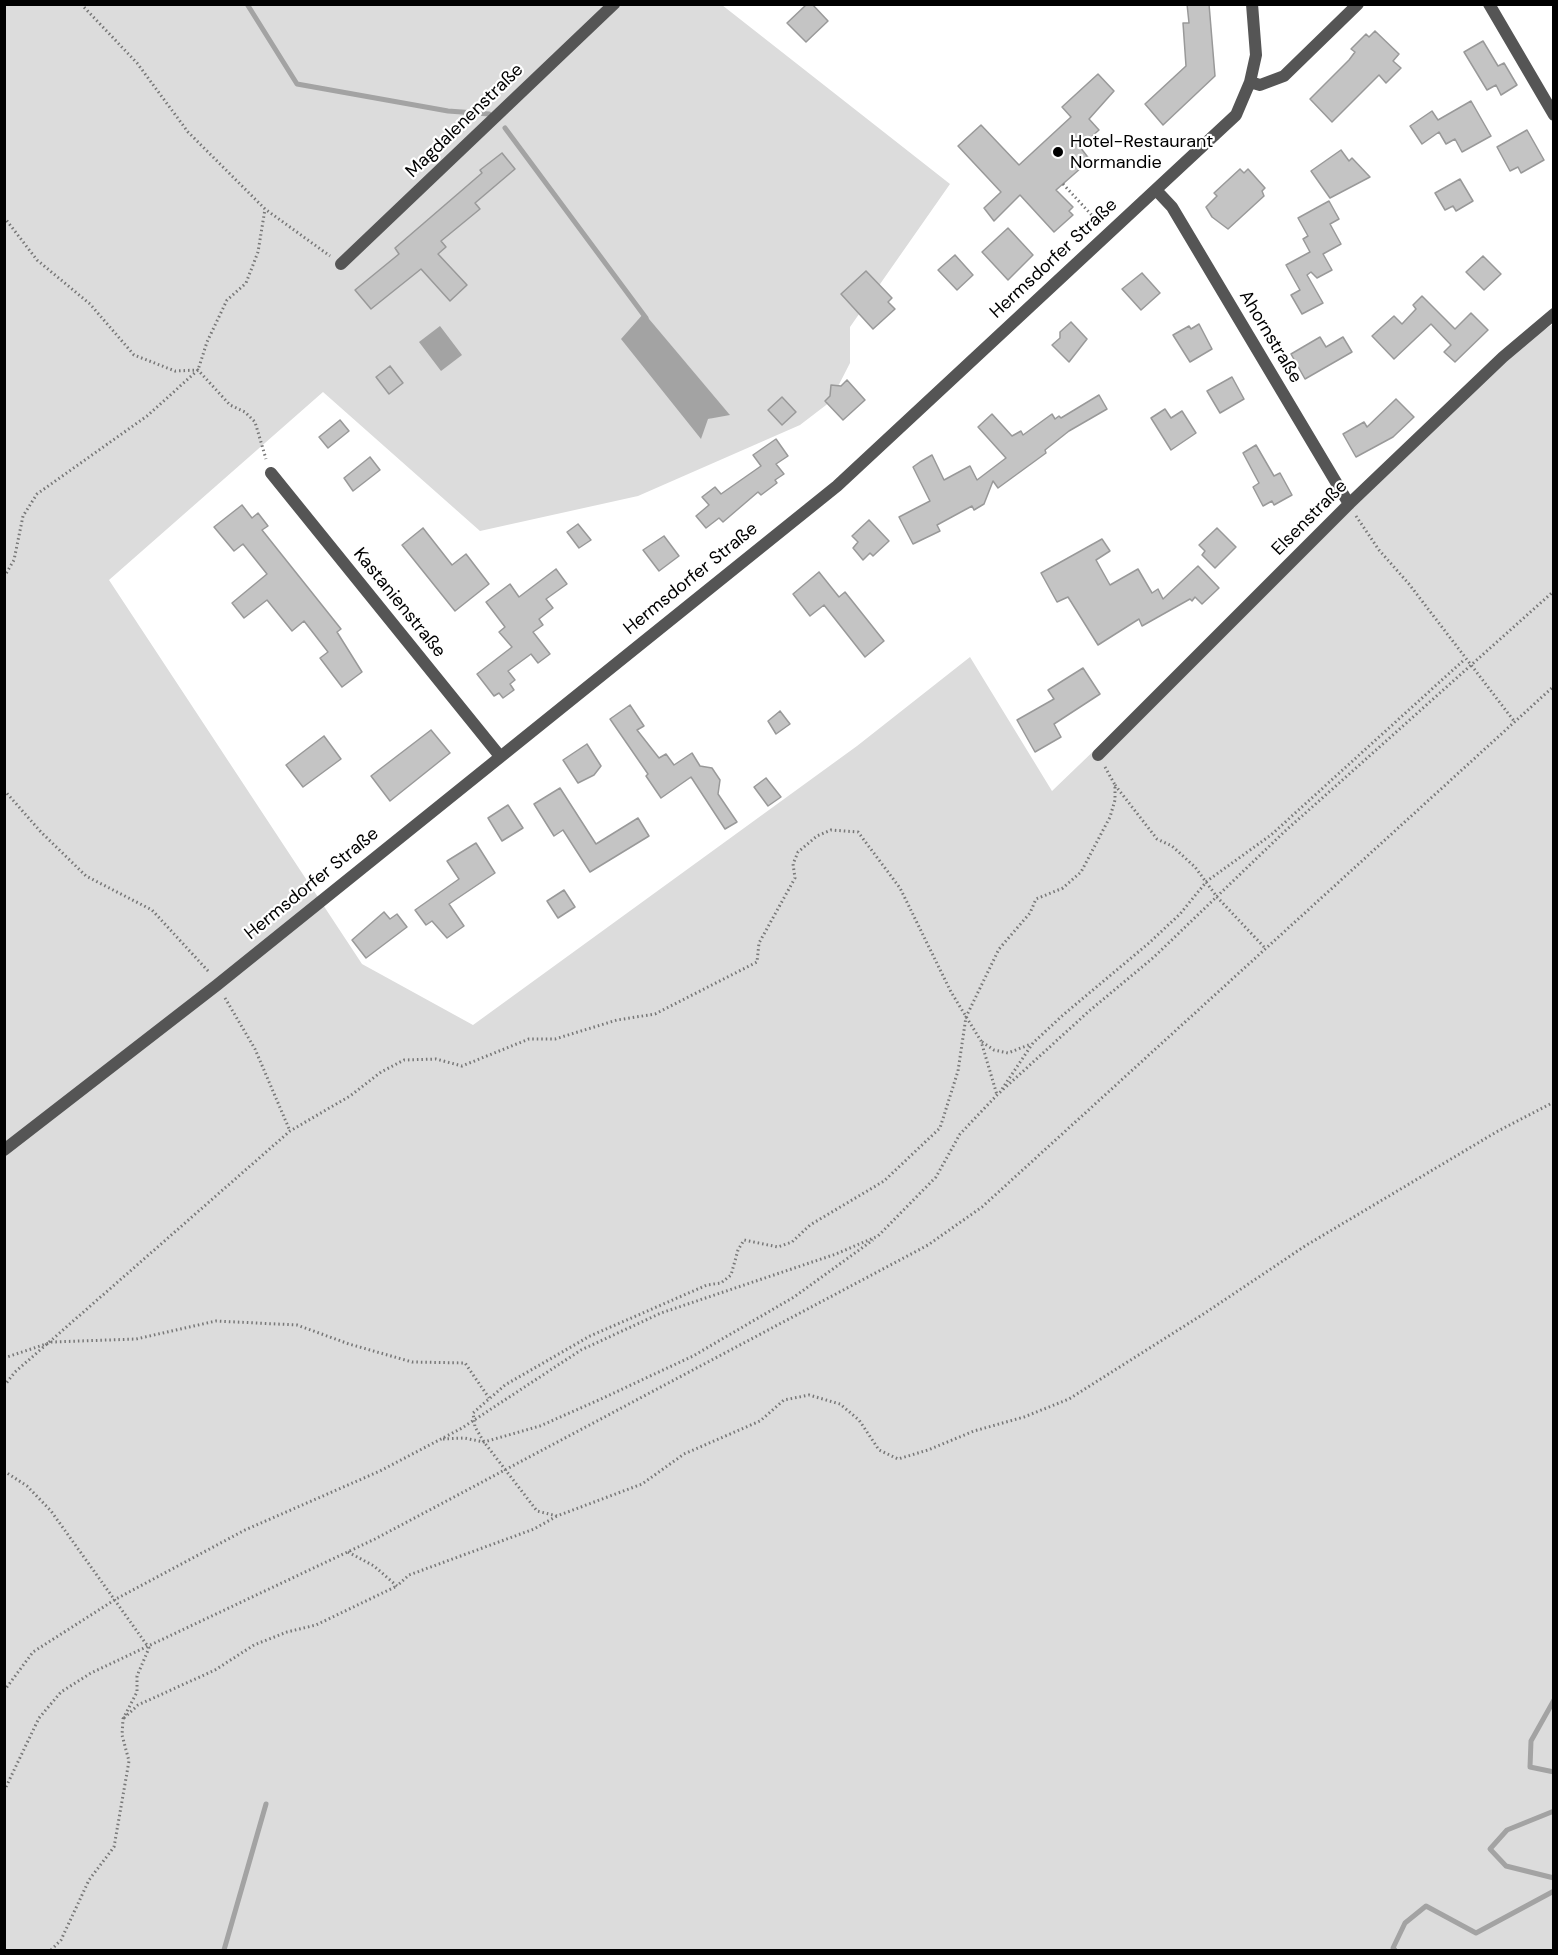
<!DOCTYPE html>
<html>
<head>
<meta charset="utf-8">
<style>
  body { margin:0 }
  #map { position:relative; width:1558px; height:1955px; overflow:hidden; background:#fff; font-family:"DM Sans",sans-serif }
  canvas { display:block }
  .frame { position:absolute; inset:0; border:6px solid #000; pointer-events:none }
</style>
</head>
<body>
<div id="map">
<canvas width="1558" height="1955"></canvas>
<div class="frame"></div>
</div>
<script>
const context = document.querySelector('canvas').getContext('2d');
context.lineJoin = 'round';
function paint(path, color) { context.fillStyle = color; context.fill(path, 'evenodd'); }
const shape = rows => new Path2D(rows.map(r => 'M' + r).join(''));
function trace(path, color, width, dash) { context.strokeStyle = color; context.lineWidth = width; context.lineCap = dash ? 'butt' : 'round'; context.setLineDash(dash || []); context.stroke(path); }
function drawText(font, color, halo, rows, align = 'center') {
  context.font = font + ' "DM Sans",sans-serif'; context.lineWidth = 4.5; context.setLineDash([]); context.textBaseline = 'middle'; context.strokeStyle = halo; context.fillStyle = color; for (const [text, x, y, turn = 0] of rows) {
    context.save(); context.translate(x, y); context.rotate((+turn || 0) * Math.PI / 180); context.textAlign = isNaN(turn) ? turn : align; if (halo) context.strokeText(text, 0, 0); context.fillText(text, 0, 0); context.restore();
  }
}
const green = shape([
  [4,5,722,5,950,184,850,327,850,363,830,402,800,425,638,496,480,531,323,392,109,580,362,964,473,1025,857,746,970,657,1052,791,1503,357,1553,324,1553,1950,5,1950],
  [644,314,729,414,707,419,701,438]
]);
const water = shape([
  [644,313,730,415,708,419,701,439,621,339],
  [440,326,462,355,441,371,419,342]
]);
const stream = shape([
  [247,4,297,84,448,111,489,114],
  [505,128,646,318],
  [1554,1700,1531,1741,1530,1767,1554,1772],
  [1554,1811,1507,1830,1490,1849,1506,1866,1554,1878],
  [224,1950,266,1804],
  [1395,1950,1393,1948,1405,1923,1426,1906,1476,1933,1554,1891]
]);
const building = shape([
  [807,4,812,4,828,21,806,42,787,23,807,4],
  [1187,4,1209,4,1215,76,1163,125,1145,104,1186,66,1183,23,1189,23,1187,4],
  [1375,31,1399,54,1393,61,1401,68,1386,83,1379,75,1332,122,1310,99,1349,60,1355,52,1351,49,1366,34,1369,37,1375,31],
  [1483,41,1498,66,1504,63,1517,85,1501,95,1496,85,1487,90,1464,52,1483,41],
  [1098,74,1114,91,1089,119,1099,130,1080,147,1090,160,1056,190,1073,207,1069,211,1073,215,1054,232,1020,195,994,221,984,208,1001,192,958,146,981,125,1019,165,1071,117,1062,107,1098,74],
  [1471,101,1491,136,1462,152,1455,139,1446,144,1439,132,1422,144,1410,126,1432,111,1438,120,1471,101],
  [1527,130,1544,160,1521,173,1518,167,1510,171,1497,147,1527,130],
  [1341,150,1349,161,1352,158,1370,177,1330,198,1311,171,1341,150],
  [502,153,515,169,475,203,480,209,441,241,446,247,438,254,467,285,450,301,421,269,371,309,355,290,399,254,395,248,482,173,480,170,502,153],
  [1240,169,1244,173,1248,169,1265,188,1262,191,1264,196,1228,229,1212,217,1206,207,1217,196,1214,193,1240,169],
  [1460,179,1473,201,1456,211,1453,206,1445,210,1435,193,1460,179],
  [1329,201,1339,219,1330,224,1341,244,1323,254,1332,270,1317,278,1311,272,1307,275,1323,303,1302,314,1291,295,1300,290,1286,265,1310,252,1303,239,1308,236,1298,218,1329,201],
  [1008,228,1033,255,1008,280,982,252,1008,228],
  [955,255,973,275,957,290,938,270,955,255],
  [1483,256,1501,274,1484,290,1466,272,1483,256],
  [866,271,892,298,888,302,895,309,873,329,841,294,866,271],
  [1142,273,1160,293,1141,310,1122,289,1142,273],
  [1422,296,1455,329,1471,313,1488,330,1455,362,1444,352,1451,345,1431,324,1394,359,1372,336,1394,316,1402,324,1416,309,1413,305,1422,296],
  [1071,322,1087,339,1069,362,1052,345,1060,338,1060,332,1071,322],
  [1199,324,1212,349,1190,362,1173,335,1189,326,1191,329,1199,324],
  [1320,337,1326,347,1343,337,1352,352,1305,379,1291,354,1320,337],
  [390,366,403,383,389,394,376,377,390,366],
  [1232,377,1244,399,1220,413,1207,391,1232,377],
  [847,380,865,400,843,420,825,401,830,396,831,385,841,386,847,380],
  [1099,395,1107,409,1069,431,1045,450,1046,453,998,488,993,481,984,504,974,510,972,506,937,525,940,531,913,544,899,517,930,501,913,467,920,462,932,455,944,480,970,466,977,480,1006,458,978,427,992,414,1012,436,1021,431,1023,435,1052,414,1055,419,1059,416,1061,418,1099,395],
  [782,397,796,412,782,425,768,410,782,397],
  [1396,399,1414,417,1393,437,1356,457,1343,434,1364,422,1367,427,1396,399],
  [1165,409,1171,418,1182,411,1196,433,1171,450,1151,418,1165,409],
  [340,420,349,431,328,448,319,437,340,420],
  [776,439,788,456,776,464,784,474,775,480,777,483,761,495,758,492,723,522,719,518,706,528,696,516,709,505,702,497,715,487,721,494,761,466,753,455,776,439],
  [1256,445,1274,476,1280,473,1292,495,1274,505,1272,501,1263,506,1253,487,1259,483,1243,453,1256,445],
  [370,457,380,470,353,491,344,478,370,457],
  [242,505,252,518,258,513,268,526,262,530,341,629,337,632,362,672,342,687,320,658,328,652,304,621,292,631,267,600,244,618,232,603,267,574,243,544,234,551,214,527,242,505],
  [869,520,889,541,873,556,870,553,863,560,853,548,858,542,852,536,869,520],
  [578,524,591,540,579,548,567,532,578,524],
  [423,528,452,565,466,554,489,584,455,611,402,545,423,528],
  [1217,528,1236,547,1215,568,1202,555,1205,551,1199,545,1217,528],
  [664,536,679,556,659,571,643,550,664,536],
  [1102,539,1110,551,1096,560,1110,585,1138,569,1152,593,1158,589,1163,599,1198,566,1219,588,1202,604,1195,597,1192,601,1190,599,1142,626,1139,619,1098,645,1068,597,1057,602,1041,573,1102,539],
  [556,569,567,584,546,599,553,608,539,619,543,625,533,632,550,654,538,663,531,654,508,671,515,680,510,684,514,690,503,698,499,693,494,696,477,674,512,647,499,632,505,627,486,602,510,584,519,597,556,569],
  [819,572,839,597,845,592,884,641,865,657,824,605,810,616,793,594,819,572],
  [1083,668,1100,694,1054,724,1061,737,1035,752,1017,720,1054,699,1048,690,1083,668],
  [630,705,644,726,637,730,659,758,666,754,674,765,692,753,700,766,712,768,720,780,718,794,737,822,725,829,691,777,661,798,646,776,648,774,610,719,630,705],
  [780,711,790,724,776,734,768,721,780,711],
  [431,730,450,753,390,801,371,776,431,730],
  [324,736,341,759,303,787,286,765,324,736],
  [587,744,601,766,594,775,578,783,563,760,587,744],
  [766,778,781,797,768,806,754,787,766,778],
  [560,788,596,844,638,818,649,836,590,872,563,830,554,836,534,804,560,788],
  [508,805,523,828,502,841,488,818,508,805],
  [476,843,495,873,449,904,464,926,447,938,432,921,426,925,415,910,459,879,447,861,476,843],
  [564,890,575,907,558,918,547,901,564,890],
  [384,912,390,919,397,914,407,927,366,958,352,940,384,912]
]);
const path = shape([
  [81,4,137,63,188,132,265,209,330,256],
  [1063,184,1099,223],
  [4,217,37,260,90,304,134,355,175,371,198,370,230,405,245,412,255,422,266,459],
  [1356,516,1379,550,1409,584,1514,721],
  [4,577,14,560,23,516,37,494,147,416,198,370,207,342,227,300,246,283,258,252,265,209],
  [1105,767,1115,785,1115,800,1110,817,1081,872,1063,888,1036,899,1030,913,999,949,966,1017,958,1071,940,1128,884,1181,810,1225,792,1242,778,1247,744,1240,738,1250,731,1275,721,1283,707,1285,590,1336,505,1385,473,1413,475,1427,484,1442,537,1511,557,1516,642,1484,684,1454,760,1421,784,1400,809,1395,840,1404,859,1420,879,1450,898,1459,928,1450,974,1431,1024,1417,1069,1399,1205,1313,1305,1246,1498,1131,1554,1102],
  [1115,785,1157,839,1172,846,1195,867,1217,897,1265,948],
  [4,790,41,832,86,876,152,910,209,972],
  [225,998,255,1049,290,1131],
  [982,1042,994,1050,1008,1053,1031,1044],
  [1002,1089,1033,1043,1063,1015,1149,943,1180,914,1207,881,1271,835,1465,659],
  [4,1358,52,1342,136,1339,216,1321,297,1325,349,1344,412,1362,465,1363,489,1398],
  [4,1386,15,1372,290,1131,350,1096,381,1072,404,1060,436,1059,462,1066,529,1039,555,1039,617,1020,655,1014,757,962,759,943,795,878,793,864,798,852,817,836,831,830,858,832,900,888,951,992,981,1041,997,1095],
  [443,1439,464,1438,484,1442,540,1426,601,1399,693,1356,794,1297,873,1240],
  [4,1471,27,1486,51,1511,149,1648,137,1676,137,1692,123,1719,122,1735,129,1761,114,1847,89,1880,61,1940,51,1950],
  [348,1552,374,1566,397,1586,409,1575,534,1529,557,1516],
  [4,1691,33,1652,116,1599,245,1530,380,1471,462,1428,581,1350,661,1313,836,1254,878,1236,936,1177,960,1134,997,1095,1088,1012,1154,957,1283,833,1554,591],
  [124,1718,138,1705,215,1670,254,1645,287,1632,316,1625,397,1586],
  [4,1791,39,1718,61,1692,91,1673,375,1539,928,1245,982,1207,1554,686]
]);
const street = shape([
  [1489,4,1554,115],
  [1250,82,1260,85,1284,76,1358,4],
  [1157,191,1172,207,1349,504],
  [341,264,614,4],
  [271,473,499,755],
  [1098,755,1349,504,1503,357,1554,314],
  [4,1150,217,985,837,486,1236,115,1250,82,1256,55,1252,4]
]);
const markers = [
  [1058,152,6,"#000"]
];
const streetNames = [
  ["Magdalenenstraße",465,121,-44],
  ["Hermsdorfer Straße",1054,259,-43],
  ["Ahornstraße",1270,337,59],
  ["Elsenstraße",1310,518,-45],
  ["Hermsdorfer Straße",691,579,-39],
  ["Kastanienstraße",399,603,51],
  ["Hermsdorfer Straße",312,884,-39]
];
const poiNames = [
  ["Hotel-Restaurant",1070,142],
  ["Normandie",1070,163]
];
paint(green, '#dcdcdc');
paint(water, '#a3a3a3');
trace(stream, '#a3a3a3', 5);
paint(building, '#c4c4c4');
trace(building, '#999', 1.5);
trace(path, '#777', 3, [1.5, 3]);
trace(street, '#555', 12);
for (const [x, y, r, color] of markers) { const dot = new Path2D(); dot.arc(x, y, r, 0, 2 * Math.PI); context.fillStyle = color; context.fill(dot); trace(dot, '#fff', 2); }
drawText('18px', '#000', '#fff', streetNames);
drawText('18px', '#000', '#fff', poiNames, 'left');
</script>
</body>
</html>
